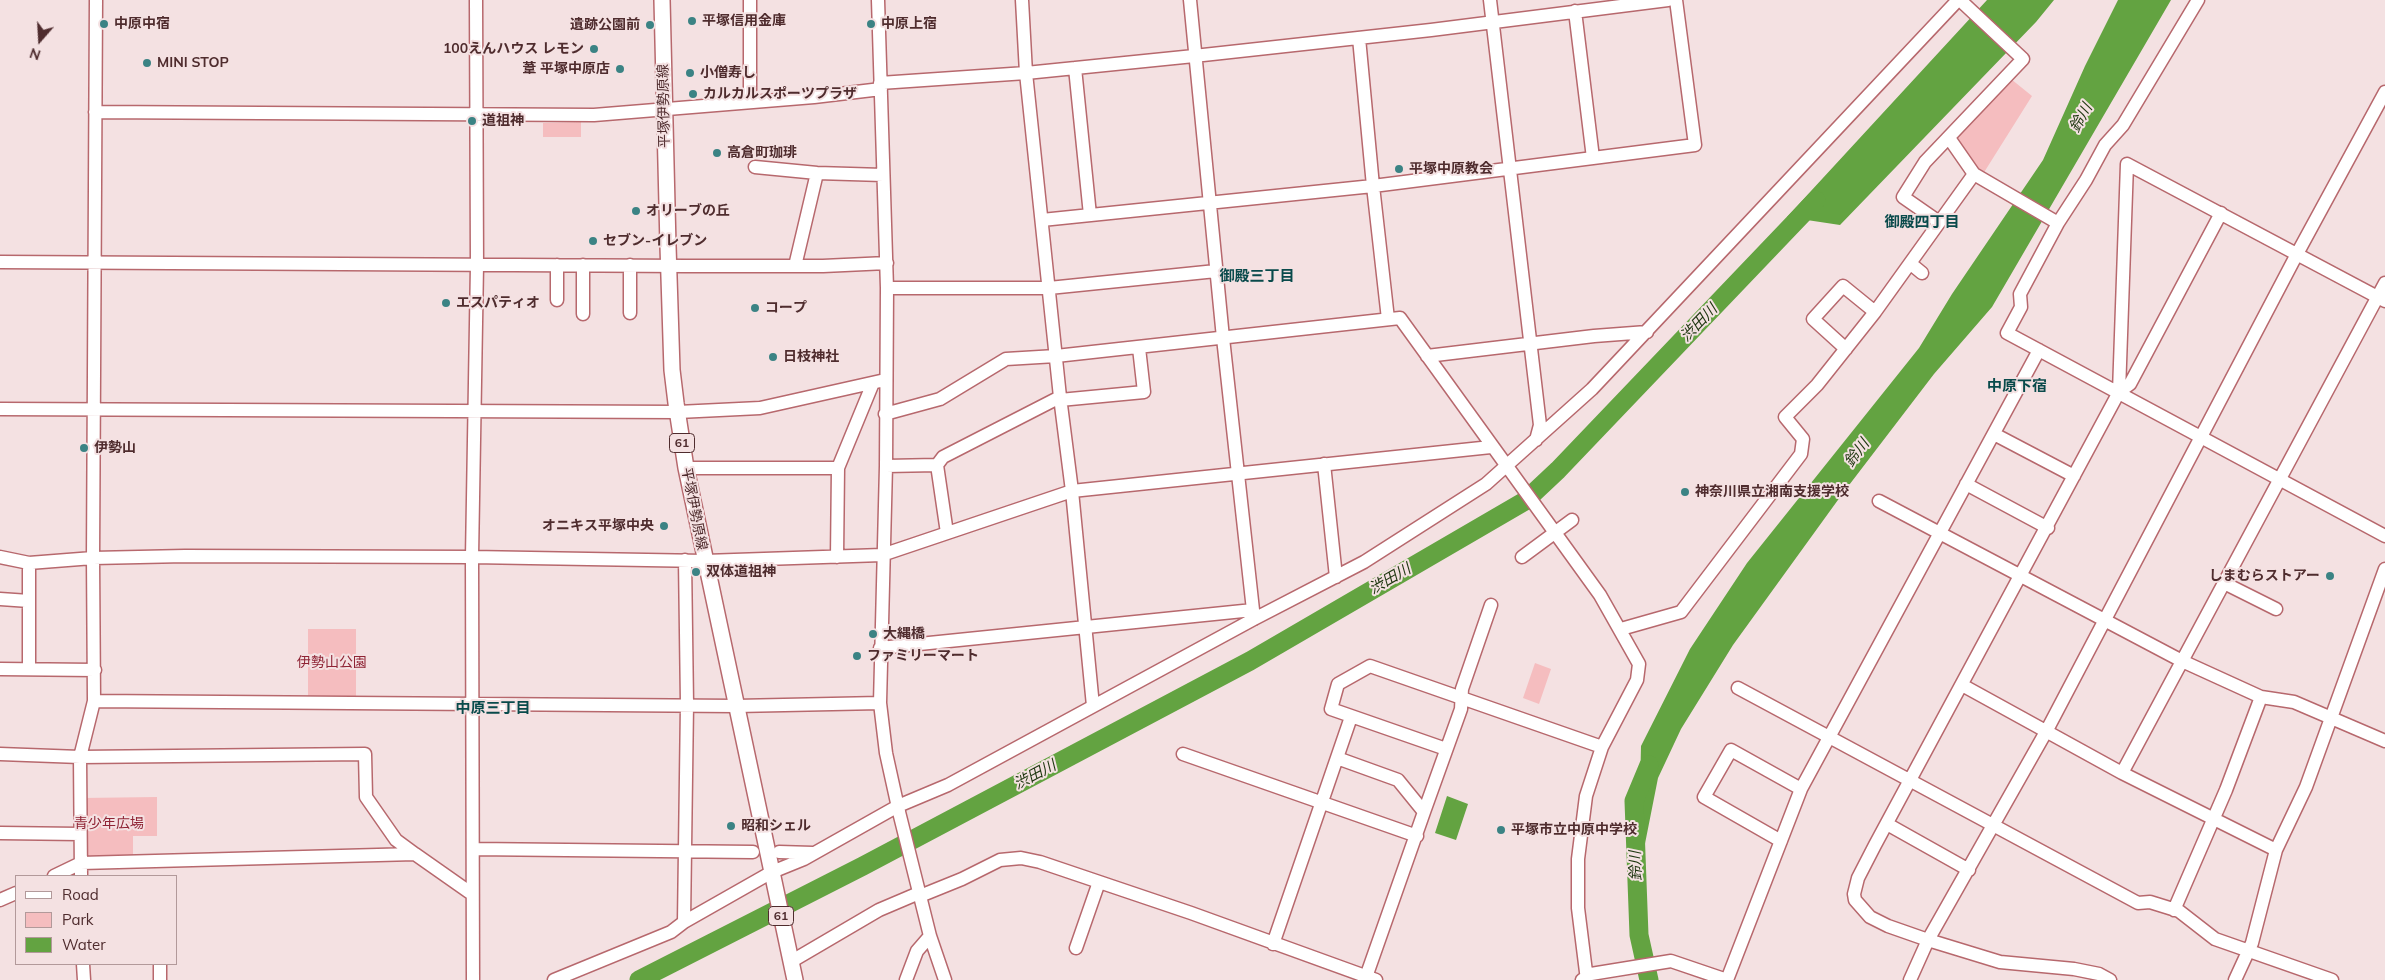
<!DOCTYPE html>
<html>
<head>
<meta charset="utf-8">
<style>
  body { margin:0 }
  #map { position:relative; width:2385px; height:980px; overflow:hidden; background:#f4e1e2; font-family:Mulish,sans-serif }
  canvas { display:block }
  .legend { position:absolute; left:15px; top:875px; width:162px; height:90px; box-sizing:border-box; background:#f4e1e2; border:1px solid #b2999a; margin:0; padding:6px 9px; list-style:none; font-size:15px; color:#4f2c2e }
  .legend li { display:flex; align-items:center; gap:10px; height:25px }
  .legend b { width:25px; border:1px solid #b2999a }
  .north { position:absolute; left:15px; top:15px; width:50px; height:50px; -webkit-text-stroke:4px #f4e1e2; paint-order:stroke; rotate:199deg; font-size:14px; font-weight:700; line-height:20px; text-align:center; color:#4f2c2e }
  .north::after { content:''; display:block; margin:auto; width:18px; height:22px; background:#4f2c2e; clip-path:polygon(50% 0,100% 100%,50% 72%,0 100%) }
</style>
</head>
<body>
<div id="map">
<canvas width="2385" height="980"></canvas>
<ul class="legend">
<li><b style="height:6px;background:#fff"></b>Road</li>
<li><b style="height:14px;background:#f5bdbf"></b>Park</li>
<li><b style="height:14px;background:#63a341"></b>Water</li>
</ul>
<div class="north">N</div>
</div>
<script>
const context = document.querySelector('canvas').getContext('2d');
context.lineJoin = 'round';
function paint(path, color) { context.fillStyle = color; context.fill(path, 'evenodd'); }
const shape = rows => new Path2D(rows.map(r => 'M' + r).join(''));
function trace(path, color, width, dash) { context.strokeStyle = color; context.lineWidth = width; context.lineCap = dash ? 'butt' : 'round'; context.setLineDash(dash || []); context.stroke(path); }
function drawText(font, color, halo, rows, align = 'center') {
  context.font = font + ' Mulish,"Noto Sans JP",sans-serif'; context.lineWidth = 4; context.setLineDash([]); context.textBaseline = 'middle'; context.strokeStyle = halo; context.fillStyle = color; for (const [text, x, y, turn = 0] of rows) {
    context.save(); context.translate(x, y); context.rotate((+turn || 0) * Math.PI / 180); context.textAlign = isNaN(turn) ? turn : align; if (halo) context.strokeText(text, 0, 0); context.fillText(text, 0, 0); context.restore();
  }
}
const green = shape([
  [2011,79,2032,96,1983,174,1971,164,1955,137],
  [581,122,581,137,543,137,543,123],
  [308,629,356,629,356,699,312,699,308,696],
  [1535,663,1551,669,1539,704,1523,698],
  [157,797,157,836,133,836,133,858,86,858,82,798]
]);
const water = shape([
  [1987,0,2054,0,2036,22,1840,225,1787,217],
  [2118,0,2171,0,1992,307,1934,374,1843,493,1733,645,1681,729,1658,778,1638,879,1641,746,1690,649,1747,563,1919,348,1952,294,2043,160,2085,66],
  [1447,796,1468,804,1456,840,1435,833]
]);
const river = shape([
  [1649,765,1634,801,1639,935,1649,980],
  [639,980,863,866,1250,661,1525,501,1558,470,1816,200]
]);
const minor = shape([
  [878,0,887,288,886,466,880,703,886,753,899,812,930,936,945,980],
  [1022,0,1026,73,1060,397,1072,491,1093,706],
  [1190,0,1223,338,1254,619],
  [1490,0,1540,425,1536,440],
  [1575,11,1593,158],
  [1075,68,1090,215],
  [880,83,1026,73,1194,56,1431,30,1668,0],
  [750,102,750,0],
  [95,112,594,115,814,97,881,89],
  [1949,138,1974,174,2058,223,2020,294,2021,307,2007,333,2385,536],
  [755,167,817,173,883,175],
  [1042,220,1373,186,1359,38],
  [1939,222,1903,197,1925,162,2023,59,1960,0],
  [2058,223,2086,180,2105,145,2123,125,2198,0],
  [0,262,686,266,823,266,887,263],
  [1911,264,1922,273],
  [557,265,557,300],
  [795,266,817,173],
  [887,288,1049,288,1216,271],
  [630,313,630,265],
  [583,314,583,265],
  [1388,319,1373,186,1695,145,1676,0],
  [1846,349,1813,319,1843,286,1875,312],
  [1427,356,1594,336,1647,332],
  [2119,392,2127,164,2385,301],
  [1060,400,1144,392,1139,348],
  [0,409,678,412,760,408,885,380],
  [885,414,940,399,1006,359,1056,356,1400,318,1600,595,1639,664,1637,680,1602,747,1586,796,1578,859,1578,908,1587,980],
  [1994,434,2074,476],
  [1324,464,1336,577],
  [886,466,937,465],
  [686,468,838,468],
  [1966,484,2048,528],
  [1879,501,2182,661,2261,697,2294,702,2385,741],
  [947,533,937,465,943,457,1060,397],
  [0,557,29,563,93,558,185,556,472,557,705,561,882,555,1072,491,1491,447],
  [837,557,838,468,873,383],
  [1522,557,1572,520],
  [2224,583,2276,609],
  [0,599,29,601],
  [1621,629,1681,612,1801,454,1803,439,1785,417,1817,385,1875,312,1974,174],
  [880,648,1253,610],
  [0,669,95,670],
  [29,669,29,563],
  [1962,685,2122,773,2276,850],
  [1738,688,2138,903,2150,902,2179,911,2215,939,2332,980],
  [94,701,736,706,880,703],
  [1446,749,1331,709,1338,684,1370,666,1602,747],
  [0,754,80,757,365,754,366,797,396,840,415,854],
  [1183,754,1417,836],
  [1337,758,1398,780,1424,812,1366,977],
  [2122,773,2385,283],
  [1424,812,1461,709,1462,689,1491,605],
  [1887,824,1969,870],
  [0,833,80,834],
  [1781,841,1704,797,1731,750,1801,789],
  [473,849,753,852],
  [779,852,813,853],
  [54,876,81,863,415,854,472,894],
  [81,876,80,757,94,701,93,558,96,0],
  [920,896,962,879,1000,860,1021,858,1040,862,1191,913,1376,980],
  [0,900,16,893],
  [2174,910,2226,790,2261,697],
  [684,922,687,704,685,560],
  [1273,944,1351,717],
  [1076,948,1099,882],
  [792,961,879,910,919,893],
  [83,964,84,980],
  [160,964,160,980],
  [473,980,472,557,477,265,476,0],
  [554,980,671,932,684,922,772,872,804,859,898,806,948,785,1254,619,1364,562,1486,484,1592,389,1958,0],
  [906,980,917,951,930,936],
  [1582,980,1591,974,1671,961,1727,980],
  [1727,980,1801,789,2039,350],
  [1910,980,1928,940,2047,730,2297,254,2385,92],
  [2110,980,2099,974,2074,969,2000,962,1928,940,1888,926,1870,917,1855,900,1854,894,1858,878,1875,845,2119,392,2130,384,2221,213],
  [2235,980,2252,943,2276,850,2306,787,2385,569]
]);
const major = shape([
  [662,0,668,246,672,370,676,403,686,468,795,980]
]);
const markers = [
  [692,21,5,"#3b8384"],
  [104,24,5,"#3b8384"],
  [871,24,5,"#3b8384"],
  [650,25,5,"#3b8384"],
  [594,49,5,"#3b8384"],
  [147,63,5,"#3b8384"],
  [620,69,5,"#3b8384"],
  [690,73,5,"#3b8384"],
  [693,94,5,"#3b8384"],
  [472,121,5,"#3b8384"],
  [717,153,5,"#3b8384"],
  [1399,169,5,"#3b8384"],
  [636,211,5,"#3b8384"],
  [593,241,5,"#3b8384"],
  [446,303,5,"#3b8384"],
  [755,308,5,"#3b8384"],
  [773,357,5,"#3b8384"],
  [84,448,5,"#3b8384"],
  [1685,492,5,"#3b8384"],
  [664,526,5,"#3b8384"],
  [696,572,5,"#3b8384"],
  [2330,576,5,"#3b8384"],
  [873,634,5,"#3b8384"],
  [857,656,5,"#3b8384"],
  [731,826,5,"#3b8384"],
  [1501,830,5,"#3b8384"]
];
const shields = [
  [682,443,25],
  [781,916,25]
];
const shieldNames = [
  ["61",682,443],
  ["61",781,916]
];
const poiNames = [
  ["平塚信用金庫",702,21],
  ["中原中宿",114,24],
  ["中原上宿",881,24],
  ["遺跡公園前",640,25,"right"],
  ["100えんハウス レモン",584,49,"right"],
  ["MINI STOP",157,63],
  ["葦 平塚中原店",610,69,"right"],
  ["小僧寿し",700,73],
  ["カルカルスポーツプラザ",703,94],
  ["道祖神",482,121],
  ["高倉町珈琲",727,153],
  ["平塚中原教会",1409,169],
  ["オリーブの丘",646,211],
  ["セブン-イレブン",603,241],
  ["エスパティオ",456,303],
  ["コープ",765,308],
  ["日枝神社",783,357],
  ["伊勢山",94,448],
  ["神奈川県立湘南支援学校",1695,492],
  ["オニキス平塚中央",654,526,"right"],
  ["双体道祖神",706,572],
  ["しまむらストアー",2320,576,"right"],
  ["大縄橋",883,634],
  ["ファミリーマート",867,656],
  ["昭和シェル",741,826],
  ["平塚市立中原中学校",1511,830]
];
const streetNames = [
  ["平塚伊勢原線",664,106,-91],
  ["平塚伊勢原線",694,509,79]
];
const parkNames = [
  ["伊勢山公園",332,663],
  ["青少年広場",109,824]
];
const waterNames = [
  ["鈴川",2081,118,-61],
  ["渋田川",1699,323,-46],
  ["鈴川",1857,453,-53],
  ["渋田川",1390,579,-30],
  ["渋田川",1035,775,-28],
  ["鈴川",1636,866,-92]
];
const neighbourhoodNames = [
  ["御殿四丁目",1922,222],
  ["御殿三丁目",1257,276],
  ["中原下宿",2017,386],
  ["中原三丁目",493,708]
];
paint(green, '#f5bdbf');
paint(water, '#63a341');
trace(river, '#63a341', 19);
trace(minor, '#b7686d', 15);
trace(major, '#b7686d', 18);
trace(minor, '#fff', 12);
trace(major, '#fff', 15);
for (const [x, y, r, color] of markers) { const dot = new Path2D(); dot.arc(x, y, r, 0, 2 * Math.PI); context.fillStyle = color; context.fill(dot); trace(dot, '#f4e1e2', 2); }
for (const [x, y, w] of shields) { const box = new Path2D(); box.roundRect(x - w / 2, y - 9.5, w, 19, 4); context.fillStyle = '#f4e1e2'; context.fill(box); trace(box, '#4f2c2e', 1); }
drawText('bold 12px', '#4f2c2e', null, shieldNames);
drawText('bold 14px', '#4f2c2e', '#f4e1e2', poiNames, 'left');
drawText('14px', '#4f2c2e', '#f4e1e2', streetNames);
drawText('14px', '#8f2435', '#f4e1e2', parkNames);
drawText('italic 15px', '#1d360f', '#f4e1e2', waterNames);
drawText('bold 15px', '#094a4b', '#f4e1e2', neighbourhoodNames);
</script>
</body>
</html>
